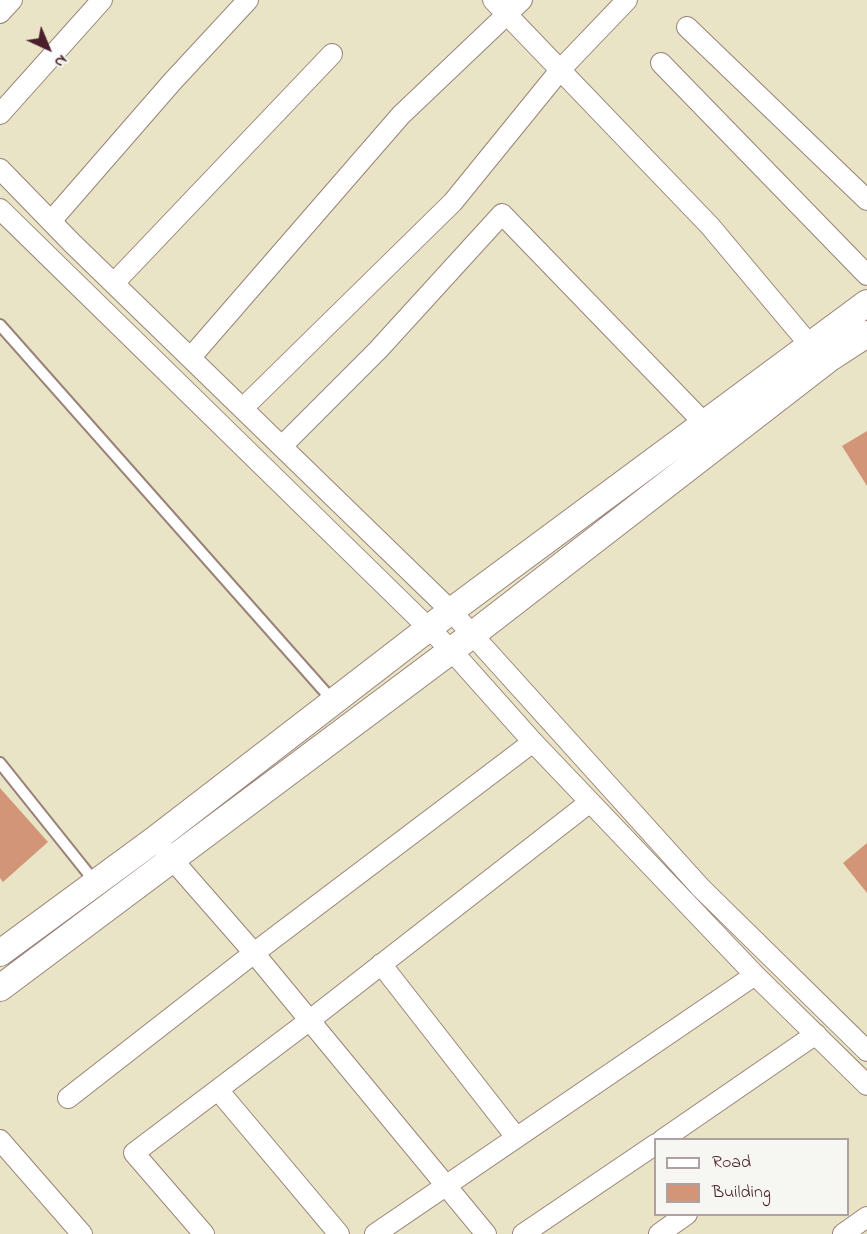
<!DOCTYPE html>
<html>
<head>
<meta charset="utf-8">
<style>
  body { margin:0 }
  #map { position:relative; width:867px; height:1234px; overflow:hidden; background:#e9e4c6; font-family:"Indie Flower",sans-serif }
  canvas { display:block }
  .legend { position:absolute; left:654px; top:1138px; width:195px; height:78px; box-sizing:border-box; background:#f6f6f2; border:2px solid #b1a0a2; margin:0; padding:8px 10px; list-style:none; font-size:18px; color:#4a1f2b }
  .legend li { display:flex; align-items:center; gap:12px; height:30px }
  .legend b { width:30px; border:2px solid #b1a0a2 }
  .north { position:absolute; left:18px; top:18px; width:60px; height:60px; -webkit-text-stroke:4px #f6f6f2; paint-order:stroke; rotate:136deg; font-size:16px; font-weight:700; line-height:24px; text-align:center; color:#4a1f2b }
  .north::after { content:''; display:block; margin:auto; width:21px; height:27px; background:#4a1f2b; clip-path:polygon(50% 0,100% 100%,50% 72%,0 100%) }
</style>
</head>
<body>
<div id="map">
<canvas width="867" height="1234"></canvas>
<ul class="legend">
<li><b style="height:8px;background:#fff"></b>Road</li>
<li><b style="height:16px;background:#d29578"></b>Building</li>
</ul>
<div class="north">N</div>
</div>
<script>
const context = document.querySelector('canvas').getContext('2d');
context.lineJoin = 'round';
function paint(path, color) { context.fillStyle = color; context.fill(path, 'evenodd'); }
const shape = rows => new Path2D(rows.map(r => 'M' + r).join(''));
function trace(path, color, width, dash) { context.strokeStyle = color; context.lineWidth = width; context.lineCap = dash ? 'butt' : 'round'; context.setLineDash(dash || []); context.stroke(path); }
const building = shape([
  [867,431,867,486,842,446],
  [0,788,48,842,3,882,0,878],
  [867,843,867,893,843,863]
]);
const service = shape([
  [0,325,334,702],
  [0,763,95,882]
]);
const minor = shape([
  [493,0,710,226,809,344],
  [0,13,12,0],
  [687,27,867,200],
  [661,63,867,275],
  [0,114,102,0],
  [0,169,72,243,451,611,701,888,867,1051],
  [0,209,451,650,533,742,755,975,867,1085],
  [52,220,172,82,248,0],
  [114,283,332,54],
  [191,357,401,115,522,0],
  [243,408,453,202,561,69,627,0],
  [282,446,378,350,502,214,704,423],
  [164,850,254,953,486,1234],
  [381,964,516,1137],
  [218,1090,339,1234],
  [68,1098,254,953,533,742],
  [0,1140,82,1234],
  [662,1140,816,1034],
  [204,1234,134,1153,310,1020,590,802],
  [375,1234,755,975],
  [523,1234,656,1144],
  [659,1234,687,1214],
  [843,1234,867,1217]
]);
const tertiary = shape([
  [0,953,154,840,451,611,867,303],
  [0,988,472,635,830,358,867,334]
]);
paint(building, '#d29578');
trace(service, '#9a8278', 14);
trace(minor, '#9a8278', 22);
trace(tertiary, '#9a8278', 28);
trace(service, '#fff', 10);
trace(minor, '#fff', 20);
trace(tertiary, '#fff', 26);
</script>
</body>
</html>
